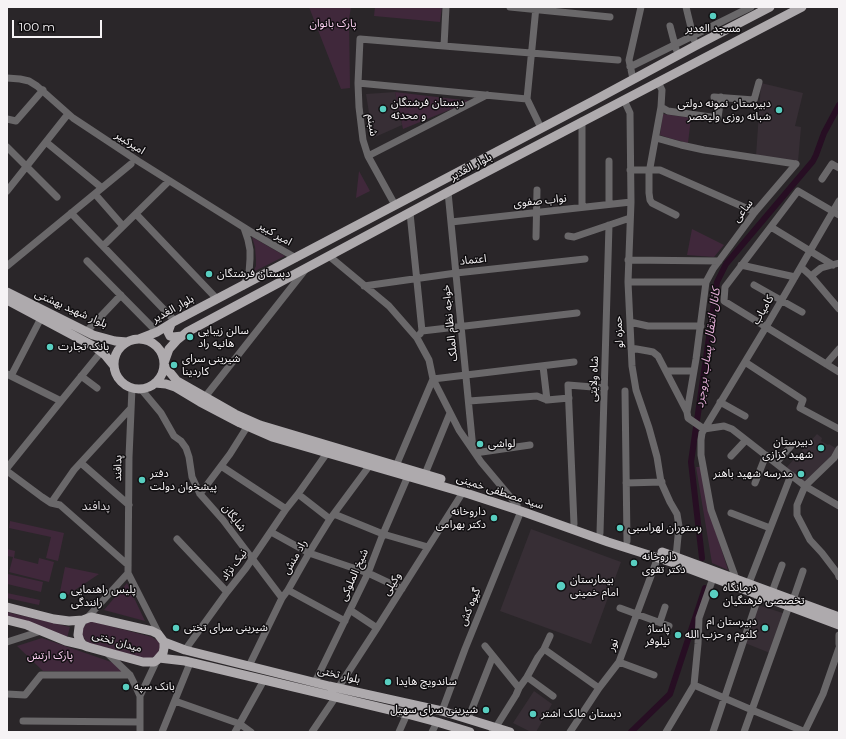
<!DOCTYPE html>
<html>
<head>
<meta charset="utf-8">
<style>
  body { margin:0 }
  #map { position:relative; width:846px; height:739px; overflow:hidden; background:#2a2629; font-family:Montserrat,sans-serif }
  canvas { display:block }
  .frame { position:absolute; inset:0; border:8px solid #f6f3f5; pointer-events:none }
  .scale { position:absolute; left:12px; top:20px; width:90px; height:18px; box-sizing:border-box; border:2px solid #f6f3f5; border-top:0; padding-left:5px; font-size:12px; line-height:14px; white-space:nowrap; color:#f6f3f5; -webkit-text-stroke:3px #110f11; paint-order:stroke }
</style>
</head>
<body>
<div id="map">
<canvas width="846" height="739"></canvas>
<div class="frame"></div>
<div class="scale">100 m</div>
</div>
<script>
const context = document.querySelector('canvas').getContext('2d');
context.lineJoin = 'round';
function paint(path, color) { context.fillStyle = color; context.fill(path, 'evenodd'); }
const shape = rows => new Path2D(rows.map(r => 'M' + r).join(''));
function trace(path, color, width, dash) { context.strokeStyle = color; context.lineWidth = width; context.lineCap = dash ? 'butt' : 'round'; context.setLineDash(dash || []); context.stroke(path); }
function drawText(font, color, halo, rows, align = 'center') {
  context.font = font + ' Montserrat,"Noto Sans Arabic",sans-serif'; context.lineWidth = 3; context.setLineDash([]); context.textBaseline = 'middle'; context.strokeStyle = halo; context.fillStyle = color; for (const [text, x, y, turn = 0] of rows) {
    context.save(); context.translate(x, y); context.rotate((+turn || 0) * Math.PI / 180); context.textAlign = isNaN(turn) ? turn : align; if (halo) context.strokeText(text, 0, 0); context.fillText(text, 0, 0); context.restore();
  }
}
const built = shape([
  [761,83,803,93,795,126,801,127,798,162,756,156],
  [395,92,402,125,373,138,366,94],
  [817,434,822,438,821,441,828,445,829,444,837,449,806,484,786,468],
  [531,529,621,562,591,644,500,611],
  [758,605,786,614,770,653,745,643],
  [534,691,552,704,536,732,531,732,513,723]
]);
const green = shape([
  [309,7,351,7,349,19,350,88,341,89],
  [375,7,442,7,440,22,374,16],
  [395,92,437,97,471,101,403,129],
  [663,114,691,118,688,143,669,138,660,135],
  [359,171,370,191,356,198],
  [692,229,724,245,714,257,687,255],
  [252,237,285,256,253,272,256,266,256,260,255,247],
  [696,467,701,467,710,514,728,570,712,563],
  [10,521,64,533,58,561,46,558,51,537,9,528],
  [7,549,15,551,14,558,38,564,39,558,54,562,49,582,9,572,13,557,7,556],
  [65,567,99,574,63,598,59,597],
  [8,574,43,582,41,592,7,584],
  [127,583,145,621,104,610],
  [7,593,40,600,39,605,7,598],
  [7,612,70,627,67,638,7,617],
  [90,622,94,622,152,637,158,641,160,644,160,648,157,655,151,658,147,659,89,643,86,641,82,635,82,629,87,623],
  [42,638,117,664,123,672,43,671,17,646]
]);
const canal = shape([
  [702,558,691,462,717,282,726,264,813,161,816,155,824,133,839,105],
  [631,732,670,694,705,588]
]);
const minor = shape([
  [510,7,610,17],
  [536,7,527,99,541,128],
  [686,7,694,40],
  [670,26,676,49],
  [444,46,446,7],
  [630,67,751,7],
  [7,78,20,79,29,81,37,86,73,118,138,161,256,235,296,258],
  [633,79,629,60,641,7],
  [658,82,662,90,661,107,649,173,649,193,650,200,652,203,676,215],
  [358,83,527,99],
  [714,97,754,100,759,82],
  [624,100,630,113,631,202,628,282,632,366,636,390,649,428,657,457,661,482,670,502,677,514,679,526,676,557],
  [661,107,668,111,718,118,721,97],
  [7,119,16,121,43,90],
  [656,138,681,145,704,150,796,164],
  [46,142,102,188],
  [7,147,57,197],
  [368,156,487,95],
  [609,161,609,204],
  [630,170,660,170,755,212],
  [822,179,832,164,839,168],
  [7,191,68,114],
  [448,192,473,449],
  [95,194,123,226],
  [395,205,368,156,363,140,359,107,358,83,360,39,444,46,618,60],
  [582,207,582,121],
  [71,213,175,321],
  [410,213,422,331,420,334],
  [136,214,217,299],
  [839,215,798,191,725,287,724,301,839,372],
  [451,222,631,202],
  [771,227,833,265],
  [568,236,574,237,630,218],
  [536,237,537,190],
  [103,246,169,181],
  [329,256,389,306,417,338,429,360,433,379,459,430,481,462,517,505],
  [628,260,719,261],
  [87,261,157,332],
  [741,265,795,277],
  [7,266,131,164],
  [801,267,811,276,821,268,839,263],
  [811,276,839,309],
  [628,282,706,282],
  [754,285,802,312],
  [243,286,249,273,250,259,250,250,248,240,244,228],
  [364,286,456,273,585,259],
  [630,322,648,326,701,326],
  [422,331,577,313],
  [86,332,121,295],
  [631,348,648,351,653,352,658,356,687,412,688,418,704,429,724,426,732,429,805,486,839,506],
  [745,362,803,400,800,408,839,429],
  [826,364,839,349],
  [543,366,547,400],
  [666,371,694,371],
  [7,374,61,401],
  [11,376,41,318],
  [81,376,97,388],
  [433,379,574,362],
  [132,388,129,457,128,573,160,636],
  [141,389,161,413,174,436,181,441,186,448,189,457,192,477,200,494,223,520,282,598],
  [625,391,627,541],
  [205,397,305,270],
  [469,401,537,396,547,400,569,398],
  [720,402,745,416],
  [687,412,696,359,706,282,713,269,755,212,796,164],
  [839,449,834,458,805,486,797,505,797,515,810,540,822,553,838,574,839,577],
  [475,453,530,445],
  [731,456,746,440],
  [81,463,129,505],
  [776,463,791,446],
  [221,466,286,509],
  [396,466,433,379],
  [7,468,61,401,101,352],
  [7,471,42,497,51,503,60,505,128,565],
  [425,474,450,413],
  [626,483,662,482],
  [755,483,766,455],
  [200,494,230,454,247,427],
  [298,494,330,519],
  [51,503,74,470,131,408],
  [731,513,770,528],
  [334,514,383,534,428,547],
  [574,524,568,385,605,388],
  [271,532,309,553,368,573,402,589],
  [600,533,609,225],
  [177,539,227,592],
  [736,579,711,510,701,455,701,440,702,433,766,327,839,201],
  [749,583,791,475],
  [288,590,345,621],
  [772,592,782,565],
  [793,600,803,571],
  [620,608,669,626],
  [350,610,377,628],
  [87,618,128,573],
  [660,622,665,607],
  [839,635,839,644],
  [7,642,41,631],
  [485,646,519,688],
  [544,649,599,688],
  [185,650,227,592,246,568,286,509,298,494,327,453],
  [107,653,130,675,136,687,140,696,140,732],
  [619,662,654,675],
  [249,666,282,598,288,590,309,553,330,519,370,465],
  [527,677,553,696],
  [315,682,368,573,383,534,408,476],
  [694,685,752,710,803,731,805,731,823,694,839,648],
  [338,688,377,628,463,492],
  [7,694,25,695,41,675,130,675],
  [140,696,157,660],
  [175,701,240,724,251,732],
  [442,711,465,649,521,511],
  [468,719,493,656],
  [23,721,140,722],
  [162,732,190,663],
  [235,732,264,680],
  [312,732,335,698],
  [399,732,407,714],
  [432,732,437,722],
  [492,732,496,727,516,695,519,688,527,677,538,657,544,649,550,636],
  [570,732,599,688,619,662,658,557],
  [666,732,694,685,698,644,699,618,713,578],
  [713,732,759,595],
  [744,732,789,606]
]);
const major = shape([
  [7,292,93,335,115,341,127,342],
  [7,300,95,347,105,355,114,366],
  [171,324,168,332,170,336,173,337,182,336],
  [139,339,157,332,175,321,595,100,695,46,770,7],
  '114 364a25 25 0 1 1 50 0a25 25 0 1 1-50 0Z',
  [164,363,169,349,177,340,187,332,448,192,802,7],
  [164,365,177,381,235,414,260,425,441,479],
  [155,383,166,384,175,387,200,402,240,423,272,437,469,494,521,511,608,542,674,563,839,625],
  [662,552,676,557,839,617],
  [7,607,54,619,69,621,83,620],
  [91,617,152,631,158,634,164,642,164,648,163,653,157,660,154,662,143,662,88,647,83,645,80,641,78,635,79,627,81,623,83,620,91,617],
  [7,620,27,625,66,641,83,645],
  [164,642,185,650,329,686,442,711,510,732],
  [159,658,185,661,407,714,437,722,470,732]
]);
const markers = [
  [713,16,4,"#58cec0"],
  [383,109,4,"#58cec0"],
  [779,110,4,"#58cec0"],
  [209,274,4,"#58cec0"],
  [190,337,4,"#58cec0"],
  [50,347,4,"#58cec0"],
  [174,365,4,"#58cec0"],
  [480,444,4,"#58cec0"],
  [821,448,4,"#58cec0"],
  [801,474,4,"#58cec0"],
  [142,480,4,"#58cec0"],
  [494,518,4,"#58cec0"],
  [620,528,4,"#58cec0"],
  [634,563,4,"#58cec0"],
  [561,586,5,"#58cec0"],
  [714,594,5,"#58cec0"],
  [63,596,4,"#58cec0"],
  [176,628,4,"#58cec0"],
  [765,628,4,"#58cec0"],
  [678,635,4,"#58cec0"],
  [388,682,4,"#58cec0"],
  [126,687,4,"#58cec0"],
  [486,710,4,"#58cec0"],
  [533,714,4,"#58cec0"]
];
const parkNames = [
  ["پارک بانوان",333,24],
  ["پارک ارتش",50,656]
];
const poiNames = [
  ["مسجد الغدیر",713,29,"center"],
  ["دبستان فرشتگان",391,103],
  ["و محدثه",391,116],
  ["دبیرستان نمونه دولتی",771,104,"right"],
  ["شبانه روزی ولیعصر",771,117,"right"],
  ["دبستان فرشتگان",217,274],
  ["سالن زیبایی",198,331],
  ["هانيه راد",198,344],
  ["بانک تجارت",58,347],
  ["شیرینی سرای",182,359],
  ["کاردینا",182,372],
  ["دبیرستان",813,442,"right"],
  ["شهید کزازی",813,455,"right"],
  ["لواشی",488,444],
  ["دفتر",150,474],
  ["پیشخوان دولت",150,487],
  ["مدرسه شهید باهنر",793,474,"right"],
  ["داروخانه",486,512,"right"],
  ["دکتر بهرامی",486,525,"right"],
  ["رستوران لهراسبی",628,528],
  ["داروخانه",642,557],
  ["دکتر تقوی",642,570],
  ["بیمارستان",570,580],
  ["امام خمینی",570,593],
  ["درمانگاه",723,588],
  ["تخصصی فرهنگیان",723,601],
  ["پلیس راهنمایی",71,590],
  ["رانندگی",71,603],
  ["دبیرستان ام",757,622,"right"],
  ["کلثوم و حزب الله",757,635,"right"],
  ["شیرینی سرای تختی",184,628],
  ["پاساژ",670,629,"right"],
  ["نیلوفر",670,642,"right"],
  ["ساندویچ هایدا",396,682],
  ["بانک سپه",134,687],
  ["شیرینی سرای سهیل",478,710,"right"],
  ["دبستان مالک اشتر",541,714]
];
const streetNames = [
  ["شبنم",372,125,82],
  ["امیرکبیر",130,143,33],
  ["بلوار الغدیر",471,167,-28],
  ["نواب صفوی",540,201,-6],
  ["ساعی",743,211,-52],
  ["امیر کبیر",275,234,30],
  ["اعتماد",473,260,-6],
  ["بلوار شهید بهشتی",71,309,24],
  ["بلوار الغدیر",173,309,-29],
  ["کامیاب",763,310,-60],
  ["خواجه نظام الملک",450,323,-96],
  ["حمزه لو",619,332,-93],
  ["شاه ولایتی",594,379,-88],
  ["پدافند",118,468,-89],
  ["سید مصطفی خمینی",500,492,18],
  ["شایگان",234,518,52],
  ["راد منش",295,557,-60],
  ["نیک نژاد",234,565,-53],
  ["شیخ الملوکی",354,575,-66],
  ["وکیلی",392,584,-58],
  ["گیوه کش",470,607,-68],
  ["میدان تختی",117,642,16],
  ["نور",613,645,-69],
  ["بلوار تختی",339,675,13]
];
const waterNames = [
  ["کانال انتقال پساب بروجرد",708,348,-82]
];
const neighbourhoodNames = [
  ["پدافند",96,506]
];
paint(built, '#372e35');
paint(green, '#40283b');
trace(canal, '#270e23', 6);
trace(minor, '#6a686a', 7);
trace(major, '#aeaaad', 9);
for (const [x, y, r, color] of markers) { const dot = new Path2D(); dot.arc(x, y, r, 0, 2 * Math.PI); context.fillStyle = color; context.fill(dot); trace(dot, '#110f11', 1.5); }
drawText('11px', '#fccff1', '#110f11', parkNames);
drawText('11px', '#f6f3f5', '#110f11', poiNames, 'left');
drawText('11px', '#f6f3f5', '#110f11', streetNames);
drawText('italic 12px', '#e3acd6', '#110f11', waterNames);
drawText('12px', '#dcd7db', '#110f11', neighbourhoodNames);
</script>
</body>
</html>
